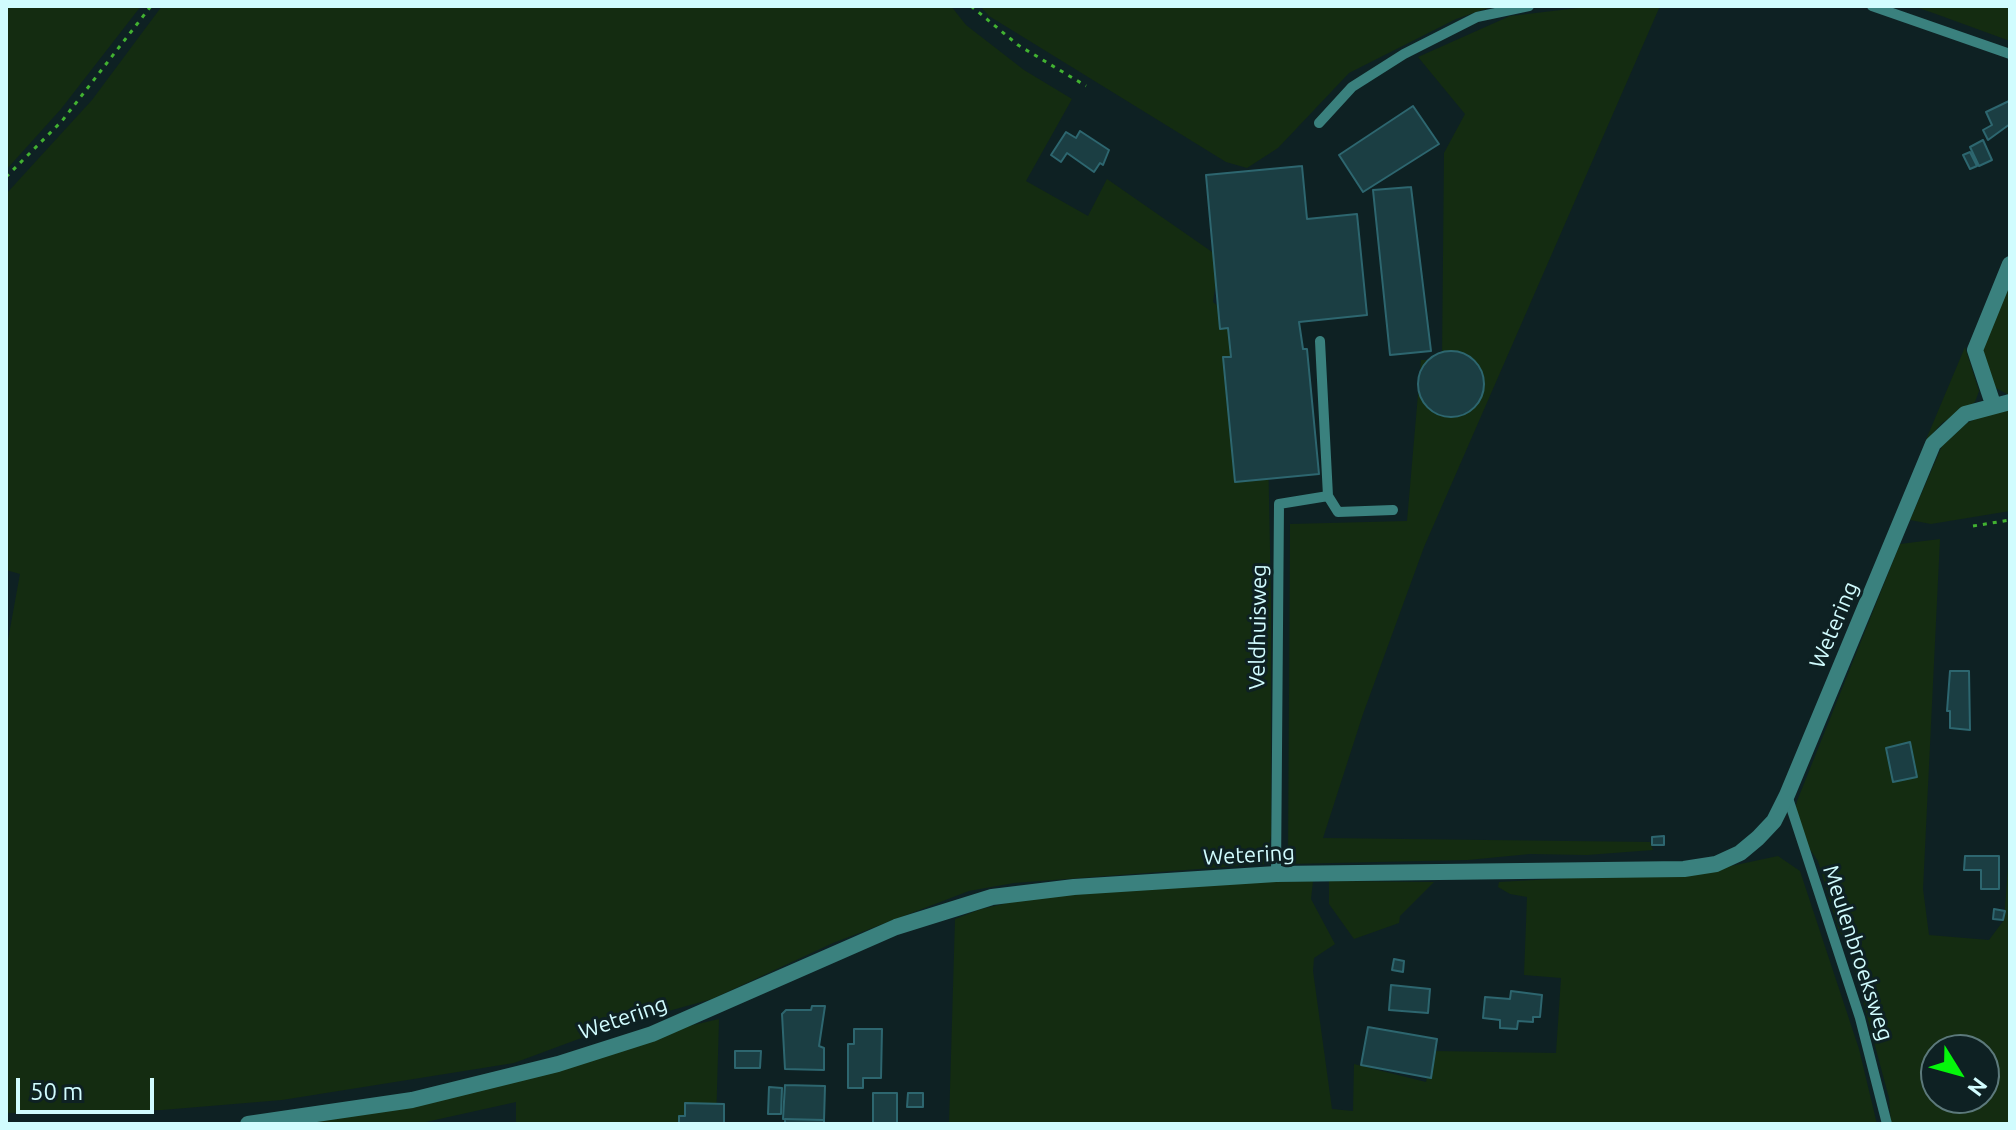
<!DOCTYPE html>
<html>
<head>
<meta charset="utf-8">
<style>
  body { margin:0 }
  #map { position:relative; width:2016px; height:1130px; overflow:hidden; background:#0e2123; font-family:Ubuntu,sans-serif }
  canvas { display:block }
  .frame { position:absolute; inset:0; border:8px solid #d1fcfe; pointer-events:none }
  .north { position:absolute; left:1920px; top:1034px; width:80px; height:80px; box-sizing:border-box; background:#0e2123; border:2px solid #5c797b; border-radius:50%; rotate:127deg; font-size:22px; font-weight:700; line-height:32px; text-align:center; color:#d1fcfe }
  .north::after { content:''; display:block; margin:auto; width:28px; height:36px; background:#05f60b; clip-path:polygon(50% 0,100% 100%,50% 72%,0 100%) }
  .scale { position:absolute; left:16px; top:1078px; width:138px; height:36px; box-sizing:border-box; border:4px solid #d1fcfe; border-top:0; padding-left:10px; font-size:24px; line-height:28px; white-space:nowrap; color:#d1fcfe; -webkit-text-stroke:6px #0e2123; paint-order:stroke }
</style>
</head>
<body>
<div id="map">
<canvas width="2016" height="1130"></canvas>
<div class="frame"></div>
<div class="north">N</div>
<div class="scale">50 m</div>
</div>
<script>
const context = document.querySelector('canvas').getContext('2d');
context.lineJoin = 'round';
function paint(path, color) { context.fillStyle = color; context.fill(path, 'evenodd'); }
const shape = rows => new Path2D(rows.map(r => 'M' + r).join(''));
function trace(path, color, width, dash) { context.strokeStyle = color; context.lineWidth = width; context.lineCap = dash ? 'butt' : 'round'; context.setLineDash(dash || []); context.stroke(path); }
function drawText(font, color, halo, rows, align = 'center') {
  context.font = font + ' Ubuntu,sans-serif'; context.lineWidth = 6; context.setLineDash([]); context.textBaseline = 'middle'; context.strokeStyle = halo; context.fillStyle = color; for (const [text, x, y, turn = 0] of rows) {
    context.save(); context.translate(x, y); context.rotate((+turn || 0) * Math.PI / 180); context.textAlign = isNaN(turn) ? turn : align; if (halo) context.strokeText(text, 0, 0); context.fillText(text, 0, 0); context.restore();
  }
}
const green = shape([
  [6,6,141,6,61,109,6,170],
  [162,6,951,6,966,25,1024,70,1072,99,1026,181,1088,216,1107,179,1215,254,1218,268,1213,302,1266,346,1271,600,1271,836,1265,864,1014,883,969,891,833,943,712,999,611,1027,514,1063,282,1100,162,1110,6,1113,6,651,20,574,6,570,6,194,92,100],
  [980,6,1494,6,1456,19,1349,73,1278,148,1247,168,1226,162,989,16],
  [1595,6,1660,6,1424,547,1363,714,1323,838,1650,842,1653,850,1587,855,1530,854,1468,860,1288,864,1290,524,1407,521,1421,360,1442,360,1444,153,1465,114,1418,57,1510,16],
  [1913,6,2010,6,2010,41,1936,14],
  [2010,278,2010,393,2007,394,1994,387,1982,350],
  [1965,347,1979,391,1975,402,1942,423,1925,442],
  [2010,410,2010,511,1931,524,1910,520,1942,446,1967,423,1987,414],
  [1940,539,1923,889,1929,935,1989,940,2004,920,2010,841,2010,1124,1891,1124,1889,1098,1850,952,1838,928,1818,861,1800,835,1794,817,1797,801,1900,544],
  [1936,1050,1984,1050,1984,1098,1936,1098],
  [1778,856,1800,871,1859,1049,1877,1124,949,1124,955,919,981,909,1034,897,1224,883,1313,881,1311,899,1335,944,1314,958,1313,971,1332,1109,1353,1111,1354,1064,1426,1082,1434,1051,1556,1053,1561,978,1524,975,1527,897,1510,894,1498,887,1499,882,1712,870],
  [1329,881,1434,882,1400,916,1399,923,1354,939,1329,904],
  [719,1019,716,1124,516,1124,516,1102,417,1124,271,1124,404,1104,628,1040]
]);
const building = shape([
  [2009,101,2010,124,1988,140,1983,130,1992,125,1986,112,2009,101],
  [1413,106,1439,144,1363,192,1339,155,1413,106],
  [1080,131,1109,150,1103,165,1100,163,1094,172,1067,153,1061,162,1051,155,1066,132,1076,138,1080,131],
  [1983,140,1992,160,1979,166,1970,147,1983,140],
  [1970,152,1977,166,1970,169,1963,155,1970,152],
  [1302,166,1307,219,1357,214,1367,315,1299,322,1303,349,1307,349,1319,474,1235,482,1223,357,1231,357,1228,328,1220,329,1206,175,1302,166],
  [1411,187,1431,351,1390,355,1373,190,1411,187],
  '1418 384a33 33 0 1 1 66 0a33 33 0 1 1-66 0Z',
  [1950,671,1969,671,1970,730,1950,728,1950,711,1947,711,1950,671],
  [1910,742,1917,777,1893,782,1886,748,1910,742],
  [1664,836,1664,845,1652,845,1652,837,1664,836],
  [1965,856,1999,856,1999,889,1981,889,1981,870,1964,870,1965,856],
  [1994,909,2005,911,2003,920,1993,919,1994,909],
  [1394,959,1404,961,1403,972,1392,970,1394,959],
  [1391,985,1430,989,1428,1013,1389,1010,1391,985],
  [1511,991,1542,995,1540,1017,1533,1017,1533,1022,1518,1021,1517,1029,1500,1028,1500,1020,1483,1018,1485,997,1510,999,1511,991],
  [812,1006,825,1006,819,1046,824,1048,824,1070,785,1069,782,1014,786,1010,811,1010,812,1006],
  [1368,1027,1437,1039,1431,1078,1361,1065,1368,1027],
  [854,1029,882,1029,881,1078,863,1078,863,1088,848,1088,848,1044,854,1044,854,1029],
  [735,1051,761,1051,760,1068,735,1068,735,1051],
  [785,1085,825,1086,824,1120,783,1119,785,1085],
  [769,1087,782,1088,781,1114,768,1114,769,1087],
  [873,1093,897,1093,897,1124,873,1124,873,1093],
  [908,1093,923,1093,923,1107,907,1107,908,1093],
  [685,1103,724,1104,724,1124,679,1124,679,1116,685,1116,685,1103],
  [785,1119,824,1120,824,1124,785,1124,785,1119]
]);
const path = shape([
  [971,6,1018,45,1086,86],
  [6,177,62,121,151,6],
  [1973,526,2010,520]
]);
const service = shape([
  [1872,6,2010,54],
  [1319,123,1352,87,1404,54,1477,17,1529,6],
  [1320,341,1328,496],
  [1787,795,1860,1018,1887,1124],
  [1276,874,1279,504,1328,496,1338,512,1393,510]
]);
const minor = shape([
  [1993,404,1975,350,2010,264],
  [248,1124,412,1100,558,1064,652,1034,896,927,992,897,1074,887,1276,874,1684,869,1716,864,1740,853,1758,838,1774,821,1787,795,1933,444,1965,414,2010,402]
]);
const streetNames = [
  ["Wetering",1834,625,-67],
  ["Veldhuisweg",1258,627,-89],
  ["Wetering",1249,855,-3],
  ["Meulenbroeksweg",1858,953,72],
  ["Wetering",623,1018,-19]
];
paint(green, '#142c11');
paint(building, '#1b3e43');
trace(building, '#2d666f', 2);
trace(path, '#42b231', 3, [4, 6]);
trace(service, '#3a817e', 10);
trace(minor, '#3a817e', 16);
drawText('22px', '#d1fcfe', '#0e2123', streetNames);
</script>
</body>
</html>
